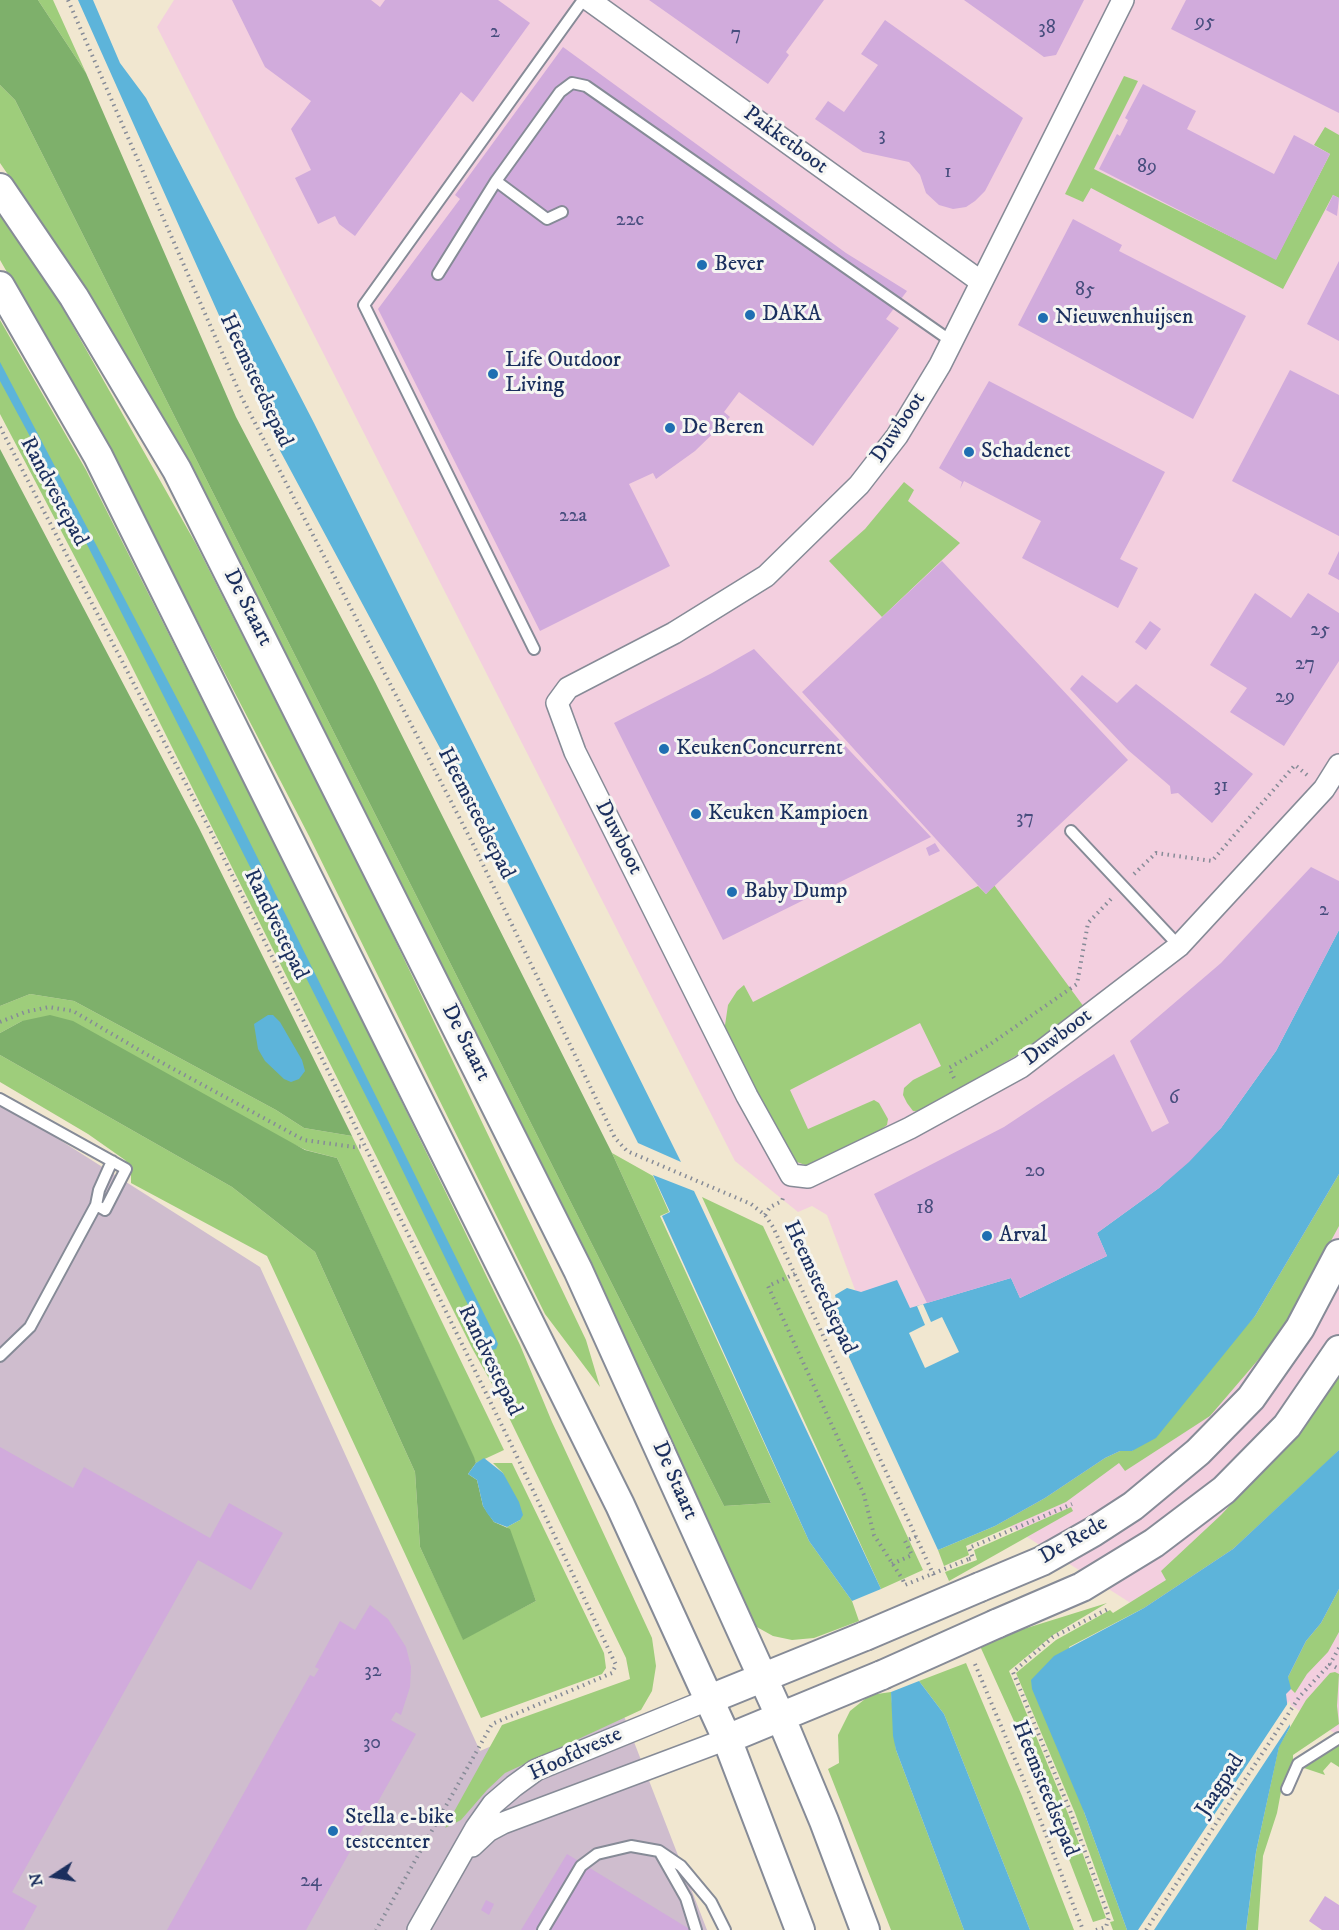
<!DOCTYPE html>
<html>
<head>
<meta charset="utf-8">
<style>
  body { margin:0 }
  #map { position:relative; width:1339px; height:1930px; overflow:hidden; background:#f1e7d0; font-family:"IM FELL DW Pica",serif }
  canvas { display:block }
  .north { position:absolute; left:24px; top:1846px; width:60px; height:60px; -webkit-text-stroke:4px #f6f6f2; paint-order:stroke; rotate:258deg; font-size:16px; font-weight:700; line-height:24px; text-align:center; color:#1b2f5e }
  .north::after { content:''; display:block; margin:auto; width:21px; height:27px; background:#1b2f5e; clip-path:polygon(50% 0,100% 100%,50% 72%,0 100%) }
</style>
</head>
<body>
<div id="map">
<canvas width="1339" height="1930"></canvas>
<div class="north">N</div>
</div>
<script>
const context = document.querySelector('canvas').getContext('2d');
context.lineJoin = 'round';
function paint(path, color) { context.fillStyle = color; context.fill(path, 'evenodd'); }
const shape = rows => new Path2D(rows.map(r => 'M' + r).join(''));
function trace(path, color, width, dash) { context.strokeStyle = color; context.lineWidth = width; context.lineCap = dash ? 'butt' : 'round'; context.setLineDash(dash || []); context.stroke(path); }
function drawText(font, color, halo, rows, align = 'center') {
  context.font = font + ' "IM FELL DW Pica",serif'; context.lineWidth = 6; context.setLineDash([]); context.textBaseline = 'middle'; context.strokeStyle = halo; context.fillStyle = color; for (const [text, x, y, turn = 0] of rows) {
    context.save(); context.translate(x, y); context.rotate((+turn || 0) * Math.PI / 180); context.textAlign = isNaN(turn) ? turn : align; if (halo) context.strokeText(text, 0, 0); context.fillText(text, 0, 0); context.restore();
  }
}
const built = shape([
  [174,0,1339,0,1339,1736,930,1475,860,1303,827,1215,812,1206,798,1212,735,1161,157,27]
]);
const industrial = shape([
  [0,1102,260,1267,480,1751,615,1693,707,1930,0,1930]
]);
const green = shape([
  [38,0,53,0,86,73],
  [1124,76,1138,81,1094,169,1276,259,1330,154,1314,145,1325,127,1339,135,1339,198,1333,195,1283,289,1091,188,1083,202,1065,194],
  [0,85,15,100,724,1506,771,1503,612,1153,653,1176,669,1212,660,1216,809,1541,852,1601,859,1621,814,1638,792,1640,773,1636,755,1626,741,1609,207,505,76,274,0,163],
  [0,211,40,268,196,544,373,894,586,1340,600,1387,545,1314,309,836,108,448,0,260],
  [0,320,86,470,322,938,520,1345,552,1422,652,1638,656,1666,652,1691,641,1710,505,1773,487,1790,461,1820,445,1828,502,1725,630,1679,626,1658,497,1393,472,1348,125,653,0,414],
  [904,482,914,490,908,501,960,543,882,617,829,561,865,529],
  [994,885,1084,1007,1014,1057,920,1112,913,1111,907,1103,903,1095,904,1088,913,1080,941,1066,920,1023,790,1090,808,1129,874,1100,879,1103,888,1119,887,1125,879,1131,817,1163,808,1166,794,1161,724,1032,728,1005,737,991,744,985,753,1002,978,886,986,894],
  [30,994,74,1001,276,1110,304,1128,352,1136,504,1450,476,1463,337,1158,306,1150,22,1021,0,1033,0,1006],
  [0,1055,232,1187,315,1252,415,1472,420,1547,463,1639,536,1601,507,1527,520,1520,503,1473,493,1463,512,1463,604,1653,606,1668,602,1674,481,1718,267,1256,131,1183,131,1168,125,1160,88,1134,0,1082],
  [1339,1174,1339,1226,1288,1320,1264,1353,1210,1416,1125,1471,1119,1463,1066,1502,966,1546,969,1555,944,1566,938,1550,995,1526,1045,1498,1105,1458,1120,1451,1132,1451,1255,1316],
  [702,1197,763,1226,923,1570,881,1589],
  [1339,1374,1339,1450,1330,1459,1233,1549,1144,1608,1069,1647,1084,1812,1127,1930,1113,1930,1110,1922,1114,1921,1075,1813,1016,1673,1056,1640,1110,1610,1113,1613,1166,1580,1161,1571,1221,1515,1295,1435],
  [1071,1507,1073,1511,949,1581,945,1572,977,1560,974,1550],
  [1339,1589,1339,1632,1328,1652,1307,1674,1295,1693,1289,1687,1288,1677,1306,1641,1321,1623],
  [1107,1603,1053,1635,1009,1671,1069,1816,1106,1918,1093,1922,1027,1750,980,1646,1014,1632],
  [966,1663,1022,1796,1074,1930,1030,1930,944,1714,919,1681],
  [1335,1672,1339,1674,1337,1706,1339,1724,1293,1755,1293,1763,1283,1781,1277,1813,1263,1856,1258,1930,1246,1930,1256,1852,1279,1746,1306,1700,1330,1673],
  [891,1692,896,1750,964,1930,891,1930,828,1769,839,1763,838,1735,850,1711,870,1695],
  [1339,1745,1339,1767,1331,1762,1323,1771,1325,1775,1304,1768]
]);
const forest = shape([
  [0,0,38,0,86,73,236,417,375,682,612,1153,771,1503,724,1506,15,100,0,85],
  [0,449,199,828,352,1136,304,1128,276,1110,74,1001,30,994,0,1006],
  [50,1015,73,1021,305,1150,337,1158,474,1457,476,1463,468,1474,477,1480,483,1506,494,1522,510,1529,536,1601,463,1640,420,1547,415,1472,315,1252,232,1187,0,1055,0,1033,22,1021]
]);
const water = shape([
  [78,0,93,0,120,63,146,98,314,423,681,1162,638,1143,448,763,277,445],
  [0,362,202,746,494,1334,498,1344,496,1349,491,1350,487,1344,379,1122,66,503,0,381],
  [1339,930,1339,1174,1255,1316,1156,1438,1132,1451,1120,1451,1105,1458,1045,1498,995,1526,938,1550,829,1314,838,1307,835,1295,847,1288,861,1292,897,1280,910,1308,1011,1278,1020,1298,1107,1256,1097,1233,1159,1188,1221,1128,1276,1051],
  [268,1015,273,1015,280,1022,302,1060,305,1071,299,1079,291,1082,284,1079,265,1061,258,1049,254,1024],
  [653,1175,694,1191,881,1589,852,1601,809,1541,662,1216,670,1212],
  [1339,1450,1339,1589,1321,1623,1306,1641,1288,1677,1291,1689,1286,1694,1290,1727,1279,1747,1256,1852,1246,1930,1127,1930,1084,1812,1032,1689,1031,1680,1054,1656,1144,1608,1233,1549],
  [484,1458,503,1473,519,1502,523,1515,520,1520,507,1527,494,1522,487,1513,483,1506,477,1480,468,1474,476,1463],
  [919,1681,944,1714,1030,1930,964,1930,896,1750,893,1736,891,1692]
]);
const pier = shape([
  [923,1304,931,1322,942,1317,959,1352,925,1368,909,1333,925,1325,917,1306],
  [1290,1700,1292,1721,1154,1930,1138,1930]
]);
const building = shape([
  [232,0,371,0,380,7,385,0,498,0,530,23,473,102,461,92,355,236,339,224,335,216,318,224,295,178,311,170,291,129,311,101,265,67],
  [649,0,824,0,786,52,789,55,768,84],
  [964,0,1084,0,1056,55,1044,57],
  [1186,0,1339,0,1339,113,1171,29],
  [885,20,1023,118,985,191,975,201,966,207,953,209,939,205,926,193,920,175,909,162,863,152,815,119,828,101,844,112,878,65,861,54],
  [563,47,846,253,907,291,886,319,899,328,813,446,739,392,724,412,730,417,695,451,656,479,653,473,629,484,670,566,540,631,378,309,460,199,455,195],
  [1143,84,1196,111,1187,129,1274,174,1294,135,1330,154,1276,260,1099,169,1117,134,1120,136,1128,120,1125,118],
  [1333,195,1339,198,1337,216,1326,210],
  [1073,219,1122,245,1119,251,1246,316,1193,419,1018,325],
  [1339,261,1339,341,1307,324],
  [1290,370,1339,395,1339,536,1232,481],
  [989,381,1165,472,1120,559,1138,568,1118,608,1022,558,1041,521,964,481,960,489,962,482,939,468],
  [1339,551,1339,580,1328,574],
  [942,561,1128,760,986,894,802,692],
  [1255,593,1291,618,1308,593,1339,613,1339,661,1284,746,1230,712,1247,688,1210,665],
  [1150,621,1161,629,1146,650,1135,642],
  [754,649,931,837,723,940,614,723,712,673],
  [1082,675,1117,703,1136,684,1253,774,1212,823,1178,793,1171,794,1170,786,1128,750,1070,689],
  [935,843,940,851,929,856,926,848],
  [1311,867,1339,881,1339,930,1276,1051,1221,1128,1189,1162,1159,1188,1097,1233,1107,1256,1020,1298,1011,1278,927,1303,874,1194,1004,1127,1114,1054,1152,1132,1169,1123,1130,1041,1221,963],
  [0,1447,73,1488,84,1467,210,1538,229,1503,283,1533,251,1590,198,1560,12,1892,37,1906,24,1930,0,1930],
  [370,1605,388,1619,406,1647,411,1667,410,1687,401,1715,396,1712,391,1720,416,1734,306,1930,167,1930,310,1675,314,1677,319,1669,315,1667,340,1621,355,1630],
  [567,1854,691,1930,521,1930],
  [1325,1896,1339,1905,1339,1930,1322,1930,1309,1921],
  [486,1900,494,1904,489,1915,481,1910]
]);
const path = shape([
  [68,0,241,396,472,842,615,1138,627,1151,751,1204,765,1215,773,1227,935,1578],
  [0,427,209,828,510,1442,616,1665,612,1673,492,1724,376,1930],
  [1134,874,1156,853,1212,861,1295,765,1307,775],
  [0,1022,25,1012,49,1007,73,1011,146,1054,304,1140,354,1147,365,1146],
  [954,1078,949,1068,989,1045,1077,984,1088,923,1111,899],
  [765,1215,770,1207,782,1201,784,1195],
  [795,1274,768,1286,864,1495,874,1535,903,1580],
  [969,1559,973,1558,969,1548,1072,1504],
  [892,1564,912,1555,905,1541,916,1537],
  [1339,1648,1330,1664,1339,1669],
  [975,1664,1038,1814,1083,1930],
  [1096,1930,1106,1927,1109,1917,1069,1808,1013,1672,1053,1637,1110,1608],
  [1146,1930,1300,1696,1330,1664]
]);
const service = shape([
  [496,181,547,219,562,212],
  [438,274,496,181,560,92,572,83,586,86,951,341],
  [534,649,364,305,583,0],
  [1071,831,1179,946],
  [0,1099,126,1169,105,1210,96,1205,30,1327,0,1356],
  [96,1205,99,1190,112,1161],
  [1287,1789,1298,1764,1339,1738],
  [661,1854,686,1898,696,1930],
  [543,1930,581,1866,597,1854,631,1846,659,1851,681,1866,711,1902,725,1930]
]);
const minor = shape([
  [589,0,980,281],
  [1123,0,940,365,897,436,859,485,766,576,674,633,568,688,557,703,575,752,747,1096,791,1175,808,1177,910,1128,1021,1067,1179,946,1324,789,1339,765],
  [472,1846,488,1831,503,1823,727,1739],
  [418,1930,476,1828,493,1804,514,1786,536,1770,710,1699]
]);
const secondary = shape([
  [0,188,74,297,177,470,578,1270,781,1718,824,1821,865,1930],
  [0,286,98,456,620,1505,727,1739,800,1930],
  [980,1587,1042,1561,1093,1532,1133,1506,1198,1452,1251,1398,1300,1328,1339,1254],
  [996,1624,1082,1587,1154,1543,1224,1490,1287,1426,1339,1350],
  [710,1699,865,1636],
  [727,1739,882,1675]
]);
const pathBridge = shape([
  [903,1580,905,1585,969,1559]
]);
const secondaryBridge = shape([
  [865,1636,980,1587],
  [882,1675,996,1624]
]);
const markers = [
  [702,265,6,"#1f6fb2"],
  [750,315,6,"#1f6fb2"],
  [1043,318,6,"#1f6fb2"],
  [493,374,6,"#1f6fb2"],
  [670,428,6,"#1f6fb2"],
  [969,452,6,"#1f6fb2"],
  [664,749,6,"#1f6fb2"],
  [696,814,6,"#1f6fb2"],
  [732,892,6,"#1f6fb2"],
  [987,1236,6,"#1f6fb2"],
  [333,1831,6,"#1f6fb2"]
];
const numberNames = [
  ["95",1205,23],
  ["38",1047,29],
  ["2",495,33],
  ["7",736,35],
  ["3",882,136],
  ["89",1147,168],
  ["1",948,173],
  ["22c",630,221],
  ["85",1085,291],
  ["22a",573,517],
  ["25",1320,631],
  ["27",1305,665],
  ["29",1285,698],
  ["31",1221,787],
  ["37",1025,819],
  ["2",1324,911],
  ["6",1174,1099],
  ["20",1035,1172],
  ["18",925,1209],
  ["32",373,1672],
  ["30",372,1744],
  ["24",311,1882]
];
const streetNames = [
  ["Pakketboot",785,141,36],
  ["Heemsteedsepad",255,381,65],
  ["Duwboot",899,428,-56],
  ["Randvestepad",53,492,62],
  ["De Staart",247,608,63],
  ["Heemsteedsepad",475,814,63],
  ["Duwboot",618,838,63],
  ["Randvestepad",275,925,64],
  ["Duwboot",1058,1038,-37],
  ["De Staart",465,1043,63],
  ["Heemsteedsepad",819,1288,65],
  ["Randvestepad",489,1361,64],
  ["De Staart",674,1481,66],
  ["De Rede",1074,1541,-30],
  ["Hoofdveste",576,1755,-25],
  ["Jaagpad",1221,1786,-57],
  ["Heemsteedsepad",1044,1789,68]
];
const poiNames = [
  ["Bever",714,265],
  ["DAKA",762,315],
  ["Nieuwenhuijsen",1055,318],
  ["Life Outdoor",505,361],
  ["Living",505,386],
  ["De Beren",682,428],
  ["Schadenet",981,452],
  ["KeukenConcurrent",676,749],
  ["Keuken Kampioen",708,814],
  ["Baby Dump",744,892],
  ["Arval",999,1236],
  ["Stella e-bike",345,1818],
  ["testcenter",345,1843]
];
paint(built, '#f3cfdf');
paint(industrial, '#cfbdce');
paint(green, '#9ecd7b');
paint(forest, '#7eb06b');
paint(water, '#5db4da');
paint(pier, '#f1e7d0');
paint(building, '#d1abdc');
trace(service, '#868b97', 14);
trace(minor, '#868b97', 24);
trace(secondary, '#868b97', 32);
trace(path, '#868b97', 4, [1.5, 4.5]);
trace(service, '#fff', 10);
trace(minor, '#fff', 21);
trace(secondary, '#fff', 28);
trace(secondaryBridge, '#868b97', 32, []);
trace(pathBridge, '#868b97', 4, [1.5, 4.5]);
trace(secondaryBridge, '#fff', 28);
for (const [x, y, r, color] of markers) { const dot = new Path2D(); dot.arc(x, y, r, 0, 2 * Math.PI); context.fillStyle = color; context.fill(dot); trace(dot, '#f6f6f2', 2); }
drawText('20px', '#484e7e', null, numberNames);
drawText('22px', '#1b2f5e', '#f6f6f2', streetNames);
drawText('22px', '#1b2f5e', '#f6f6f2', poiNames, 'left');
</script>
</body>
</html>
